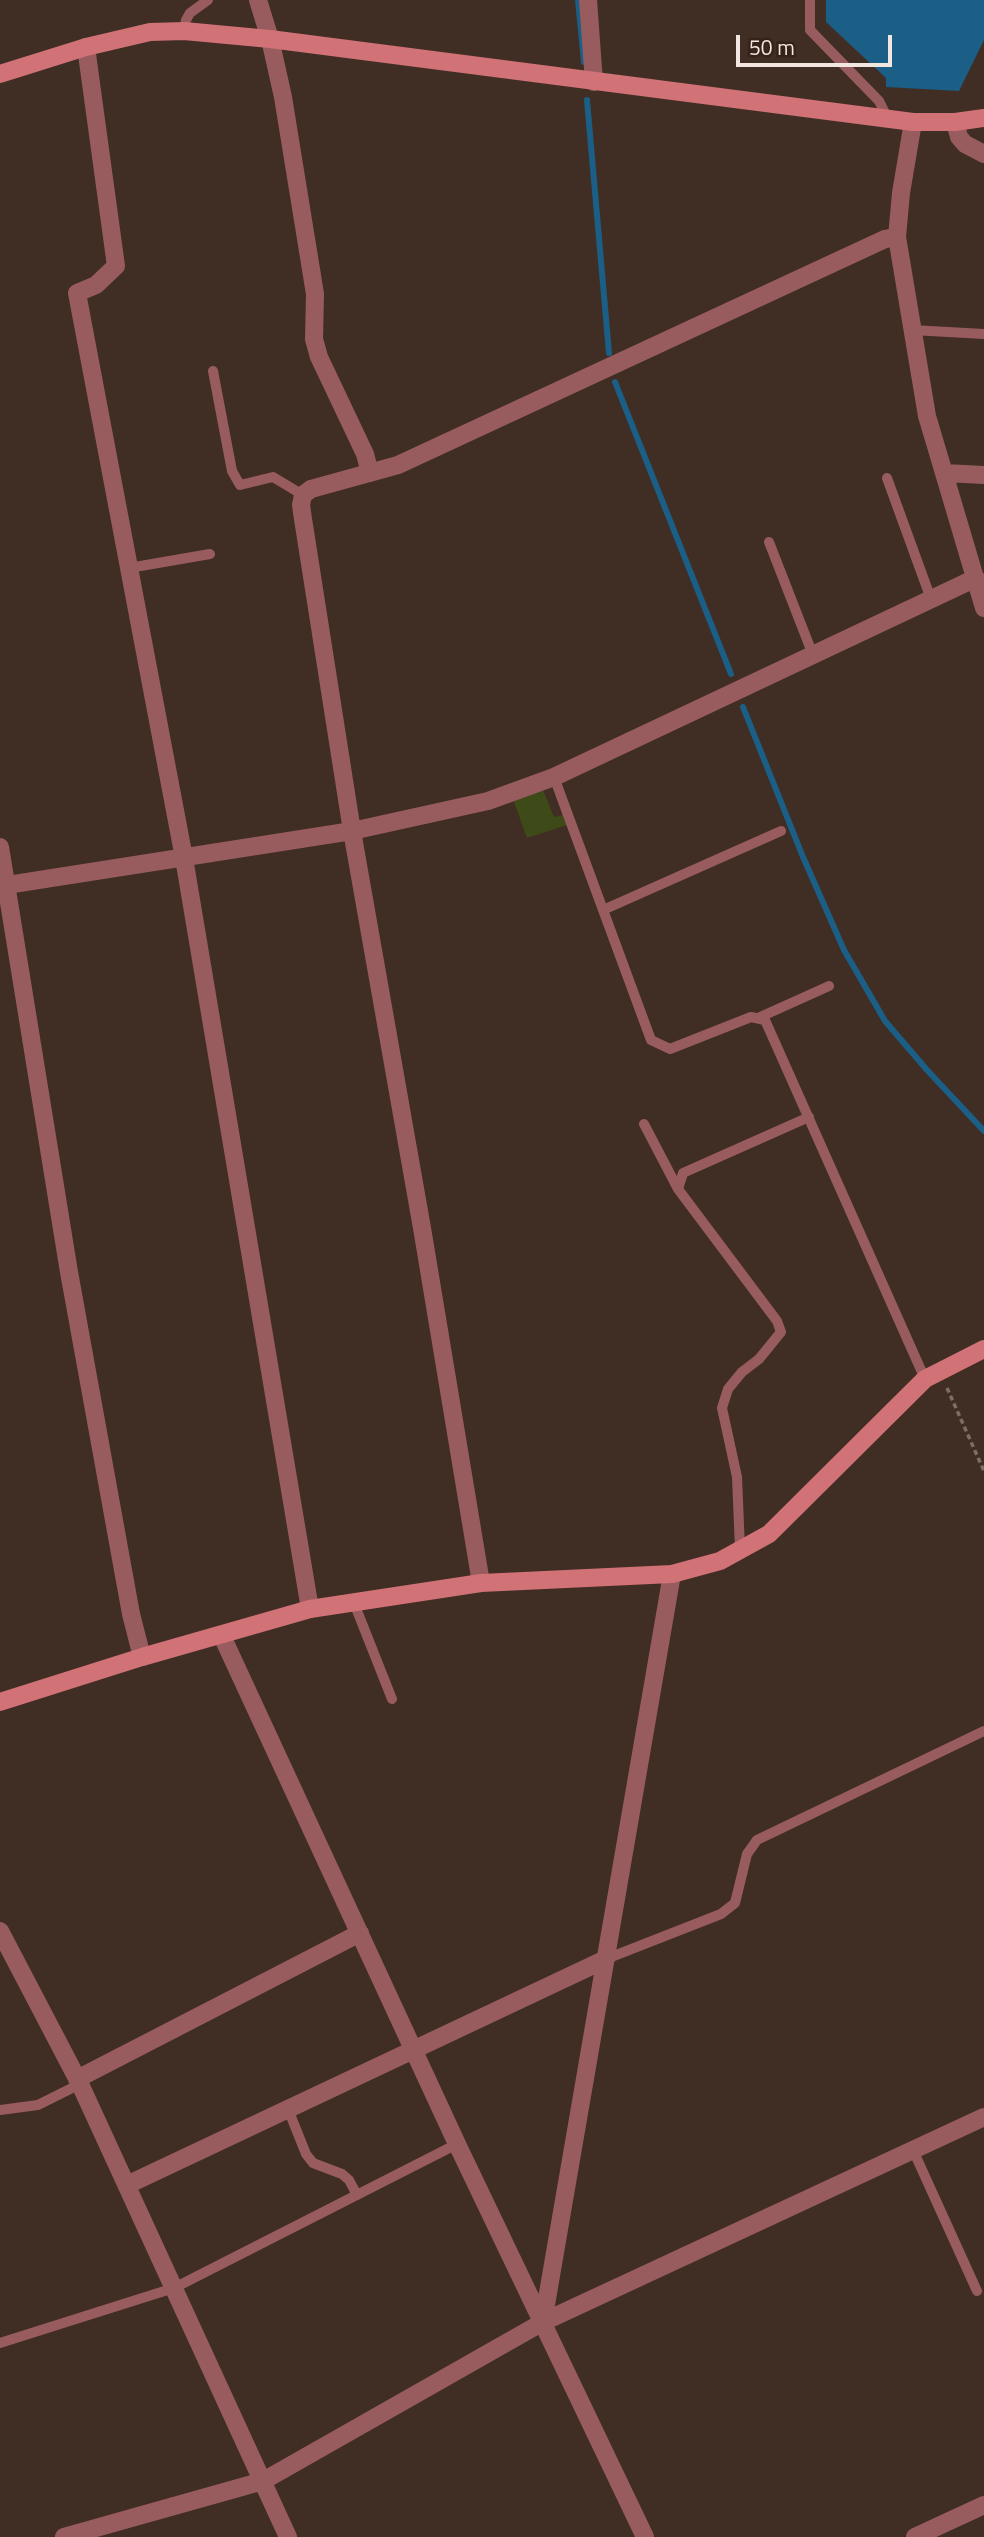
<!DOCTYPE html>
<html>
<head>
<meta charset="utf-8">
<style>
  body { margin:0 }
  #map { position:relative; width:984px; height:2537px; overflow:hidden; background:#402d24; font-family:"Titillium Web",sans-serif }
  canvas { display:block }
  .scale { position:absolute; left:736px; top:35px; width:156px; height:32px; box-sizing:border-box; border:4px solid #f2e6e0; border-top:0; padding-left:9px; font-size:21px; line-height:24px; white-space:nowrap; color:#f2e6e0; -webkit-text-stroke:5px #35231a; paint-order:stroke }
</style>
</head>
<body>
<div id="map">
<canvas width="984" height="2537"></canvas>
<div class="scale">50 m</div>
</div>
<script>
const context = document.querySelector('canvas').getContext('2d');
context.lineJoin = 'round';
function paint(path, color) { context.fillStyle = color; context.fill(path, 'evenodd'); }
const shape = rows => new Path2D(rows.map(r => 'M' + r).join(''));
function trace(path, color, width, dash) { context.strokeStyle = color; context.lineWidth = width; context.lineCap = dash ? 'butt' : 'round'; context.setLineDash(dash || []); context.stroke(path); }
const green = shape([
  [543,790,554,817,563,815,567,825,527,838,513,799]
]);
const water = shape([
  [826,0,984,0,984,40,959,91,886,87,886,78,826,22]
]);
const stream = shape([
  [578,0,584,62],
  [587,100,609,353],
  [615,382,731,674],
  [743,707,803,857,844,950,885,1021,927,1070,984,1131]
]);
const path = shape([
  [947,1388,984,1471]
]);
const lane = shape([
  [810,0,810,30,879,101,888,119],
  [184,31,186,20,190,13,208,0],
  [912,330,984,334],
  [213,371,232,471,240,485,273,477,303,495],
  [887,478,931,599],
  [769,542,813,655],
  [129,568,210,554],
  [554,777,651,1040,670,1049,751,1017,765,1020,925,1379],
  [603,910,781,831],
  [758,1018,829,986],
  [644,1124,678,1189],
  [740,1549,737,1477,722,1408,728,1389,742,1372,759,1359,781,1332,777,1321,678,1189,683,1173,809,1117],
  [354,1603,392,1699],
  [606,1959,721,1914,735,1903,747,1854,757,1840,984,1731],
  [288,2109,306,2154,313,2163,342,2174,349,2180,357,2195],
  [0,2110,38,2105,80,2084],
  [913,2150,977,2291],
  [0,2343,174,2288,457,2144]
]);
const street = shape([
  [258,0,270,39,283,97,315,294,314,339,319,357,365,454,370,473],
  [588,0,594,82],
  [86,47,116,266,96,285,77,293,184,858,310,1609],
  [913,122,901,193,897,237,927,416,984,608],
  [955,122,959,137,965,144,984,154],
  [945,473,984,475],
  [0,847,69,1272,131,1614,142,1657],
  [0,886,352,831,488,801,554,777,976,578],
  [481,1583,422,1228,352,831,303,519,301,505,303,495,311,489,398,465,885,239,897,237],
  [222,1636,457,2144,645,2537],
  [0,1931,80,2084,288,2537],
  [77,2079,360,1933],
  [127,2185,606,1959],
  [543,2322,672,1574],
  [64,2537,263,2481,543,2322,984,2117],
  [915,2537,984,2505]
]);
const secondary = shape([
  [0,74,86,47,150,32,184,31,270,39,913,122,955,122,984,118],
  [0,1702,142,1657,310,1609,481,1583,672,1574,720,1561,769,1534,925,1379,984,1349]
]);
paint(green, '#3f4a19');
paint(water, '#1b5e86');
trace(stream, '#1b5e86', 6);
trace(path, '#7e6d65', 3.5, [5, 3.5]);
trace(lane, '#985c5f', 10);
trace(street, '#985c5f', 18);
trace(secondary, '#d17277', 18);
</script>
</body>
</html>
